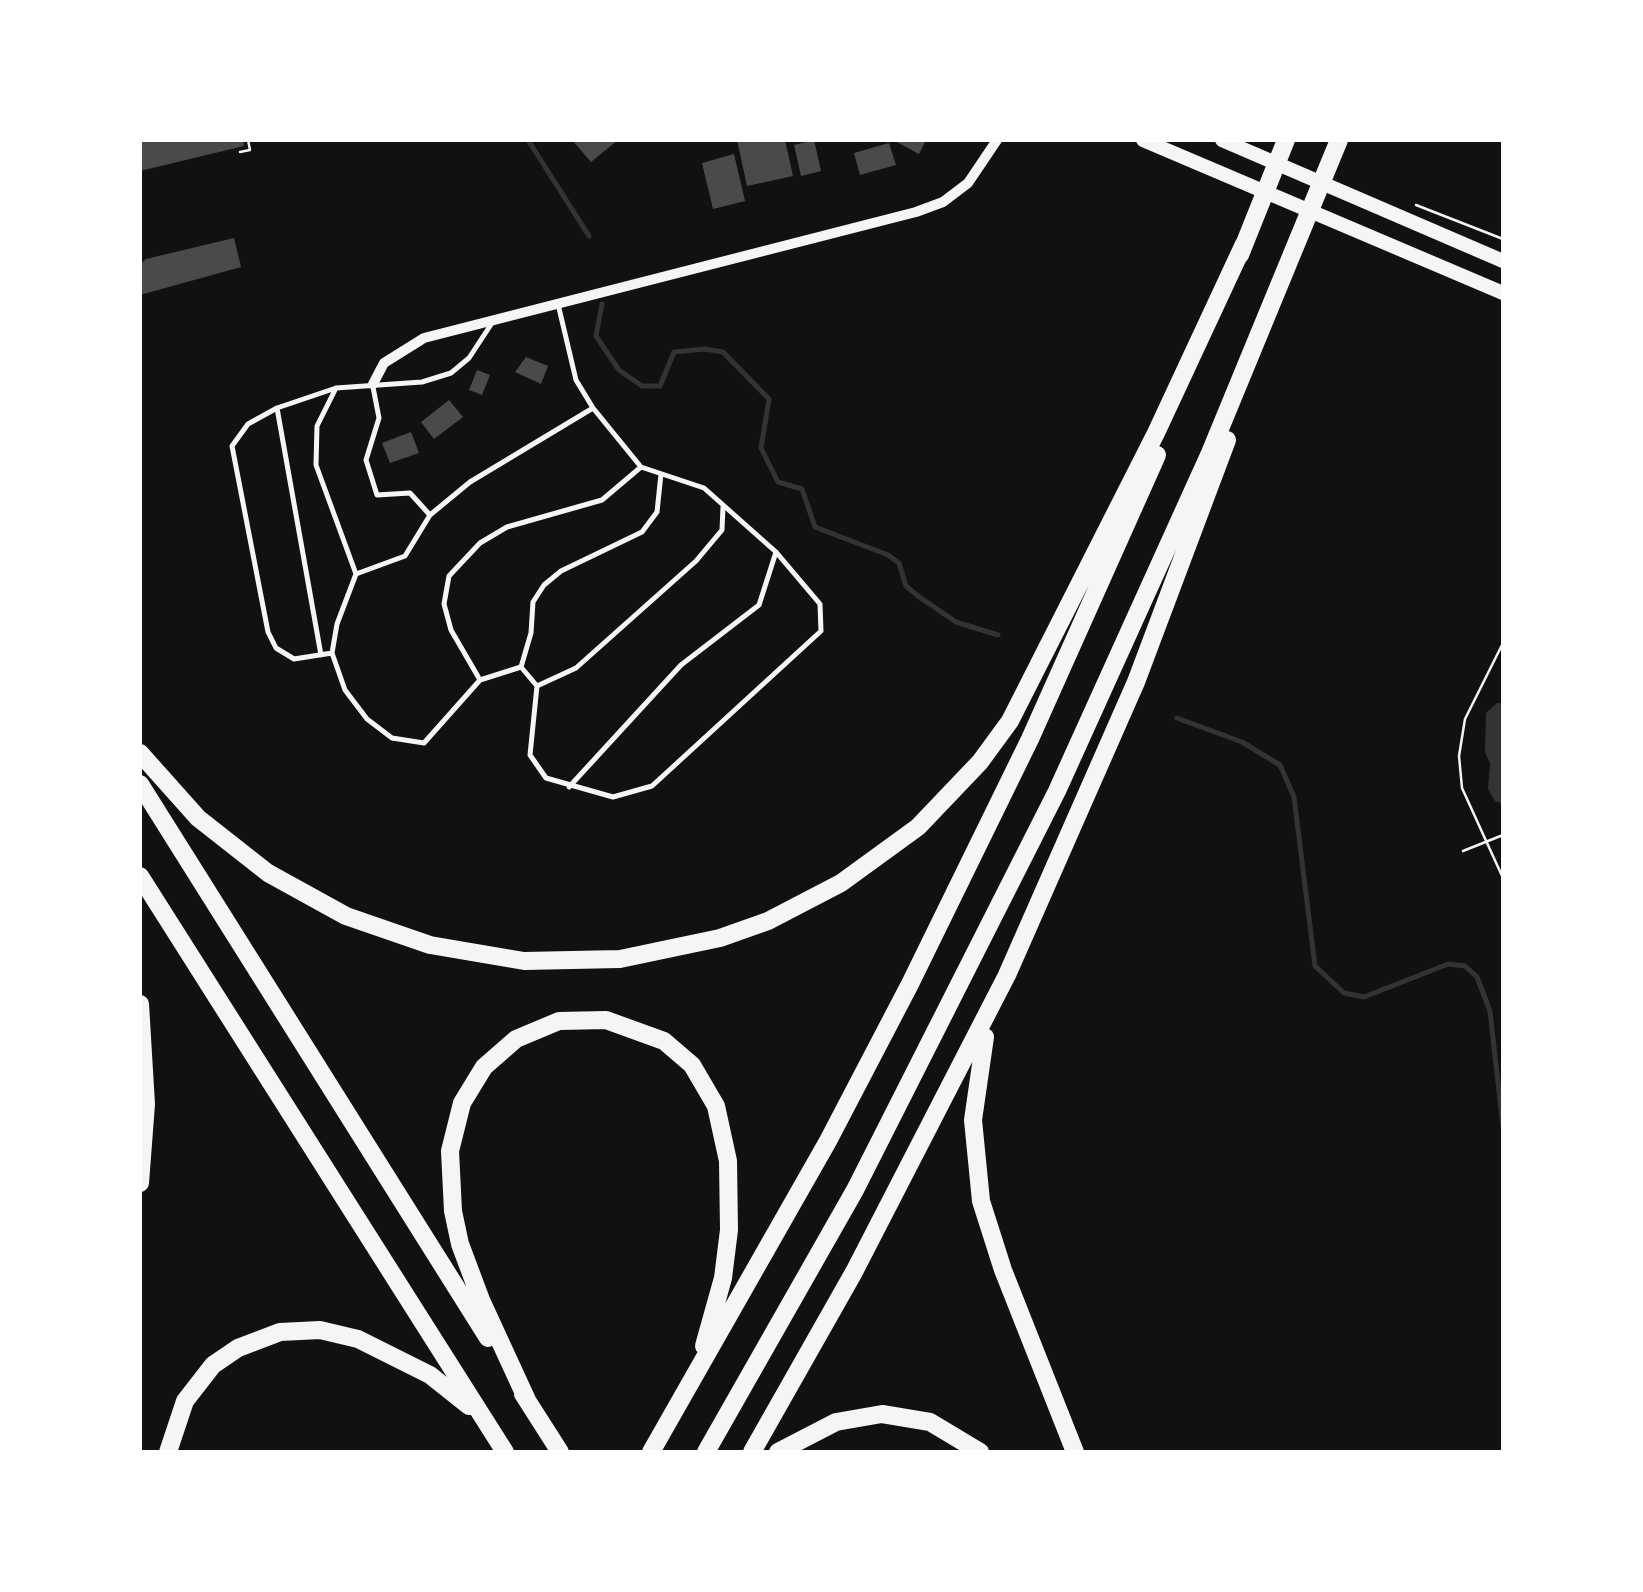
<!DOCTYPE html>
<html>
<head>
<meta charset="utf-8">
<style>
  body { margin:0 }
  #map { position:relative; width:1643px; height:1592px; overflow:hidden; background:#111; font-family:"Work Sans",sans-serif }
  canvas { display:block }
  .frame { position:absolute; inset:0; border:142px solid #fff; pointer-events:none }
</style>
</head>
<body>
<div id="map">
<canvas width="1643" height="1592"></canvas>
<div class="frame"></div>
</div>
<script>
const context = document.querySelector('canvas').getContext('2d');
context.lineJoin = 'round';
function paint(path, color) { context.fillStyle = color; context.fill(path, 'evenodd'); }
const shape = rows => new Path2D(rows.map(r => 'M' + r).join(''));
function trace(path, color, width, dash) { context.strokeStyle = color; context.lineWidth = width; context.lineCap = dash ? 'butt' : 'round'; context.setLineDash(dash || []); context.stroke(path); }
const water = shape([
  [1497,703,1503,703,1503,804,1495,801,1488,789,1490,763,1485,752,1486,713]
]);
const stream = shape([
  [528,140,589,236],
  [602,304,596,336,619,370,642,386,660,386,674,352,705,349,723,352,769,399,761,448,778,482,802,489,815,527,888,555,899,563,906,586,918,596,956,622,998,635],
  [1177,718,1242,742,1280,765,1294,797,1315,966,1344,993,1364,997,1448,964,1465,966,1477,977,1490,1011,1503,1127]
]);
const building = shape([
  [140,140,243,140,244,146,140,171],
  [572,140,618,140,591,162],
  [737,140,785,140,793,176,747,186],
  [814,140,821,171,801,176,794,145],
  [893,140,926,140,919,154],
  [889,143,896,165,860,175,854,153],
  [734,154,745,201,713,209,702,163],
  [234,238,241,267,140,295,140,264,146,259],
  [526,357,548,366,541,384,515,372],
  [477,370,490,375,482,395,469,390],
  [449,400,463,417,434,439,421,422],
  [411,432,419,453,390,463,382,443]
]);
const path = shape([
  [240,152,250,150,248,140],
  [1416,205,1503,239],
  [1503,643,1465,719,1459,756,1462,788,1503,878],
  [1463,851,1503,835]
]);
const service = shape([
  [558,304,576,380,593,408],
  [373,387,379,418,366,460,377,495,410,493,429,514],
  [336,388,317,426,316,465,356,574],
  [277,408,321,655],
  [593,408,641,467,704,488,776,552,820,604,821,631,652,786,613,797,546,778,530,755,537,686,521,667,480,680,424,743,392,738,367,719,345,690,332,653,337,624,356,574,405,556,430,515,470,482,593,408],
  [332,653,294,659,276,648,268,632,232,446,248,424,277,408,336,388,422,382,451,373,469,358,492,323],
  [521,667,531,633,533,602,544,585,561,571,642,532,657,512,661,474],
  [480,680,451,630,444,604,449,576,480,543,507,527,602,500,641,467],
  [537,686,576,668,696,561,722,530,723,507],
  [569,787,681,665,759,605,776,552]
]);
const minor = shape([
  [373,384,384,363,424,338,916,212,943,202,968,183,997,140]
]);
const secondary = shape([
  [1143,140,1503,293],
  [1222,140,1503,261]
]);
const motorway = shape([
  [1240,255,1286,140],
  [140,753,198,818,268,873,346,916,430,945,524,961,620,959,720,938,768,921,841,883,918,827,980,762,1010,721,1156,433,1244,244],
  [140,784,488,1338],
  [140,876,505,1452],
  [140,1004,146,1104,140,1183],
  [985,1037,973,1120,981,1201,1003,1270,1075,1452],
  [523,1394,560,1452],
  [527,1400,481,1300,460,1244,453,1211,450,1151,462,1103,484,1067,516,1039,559,1021,606,1020,664,1041,692,1065,716,1106,728,1161,729,1230,723,1278,704,1346],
  [168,1452,185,1401,213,1365,238,1348,280,1332,320,1330,358,1339,430,1375,469,1406],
  [651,1452,828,1141,910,984,1030,739,1157,455],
  [706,1452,855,1190,1057,791,1210,453,1339,140],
  [752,1452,854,1272,1007,975,1136,682,1227,440],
  [778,1452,836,1422,882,1414,930,1422,980,1452]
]);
paint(water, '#333');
trace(stream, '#333', 5);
paint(building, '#4a4a4a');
trace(path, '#f5f5f5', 2.5);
trace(service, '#f5f5f5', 5);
trace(minor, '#f5f5f5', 10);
trace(secondary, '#f5f5f5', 14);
trace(motorway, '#f5f5f5', 18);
</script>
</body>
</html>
